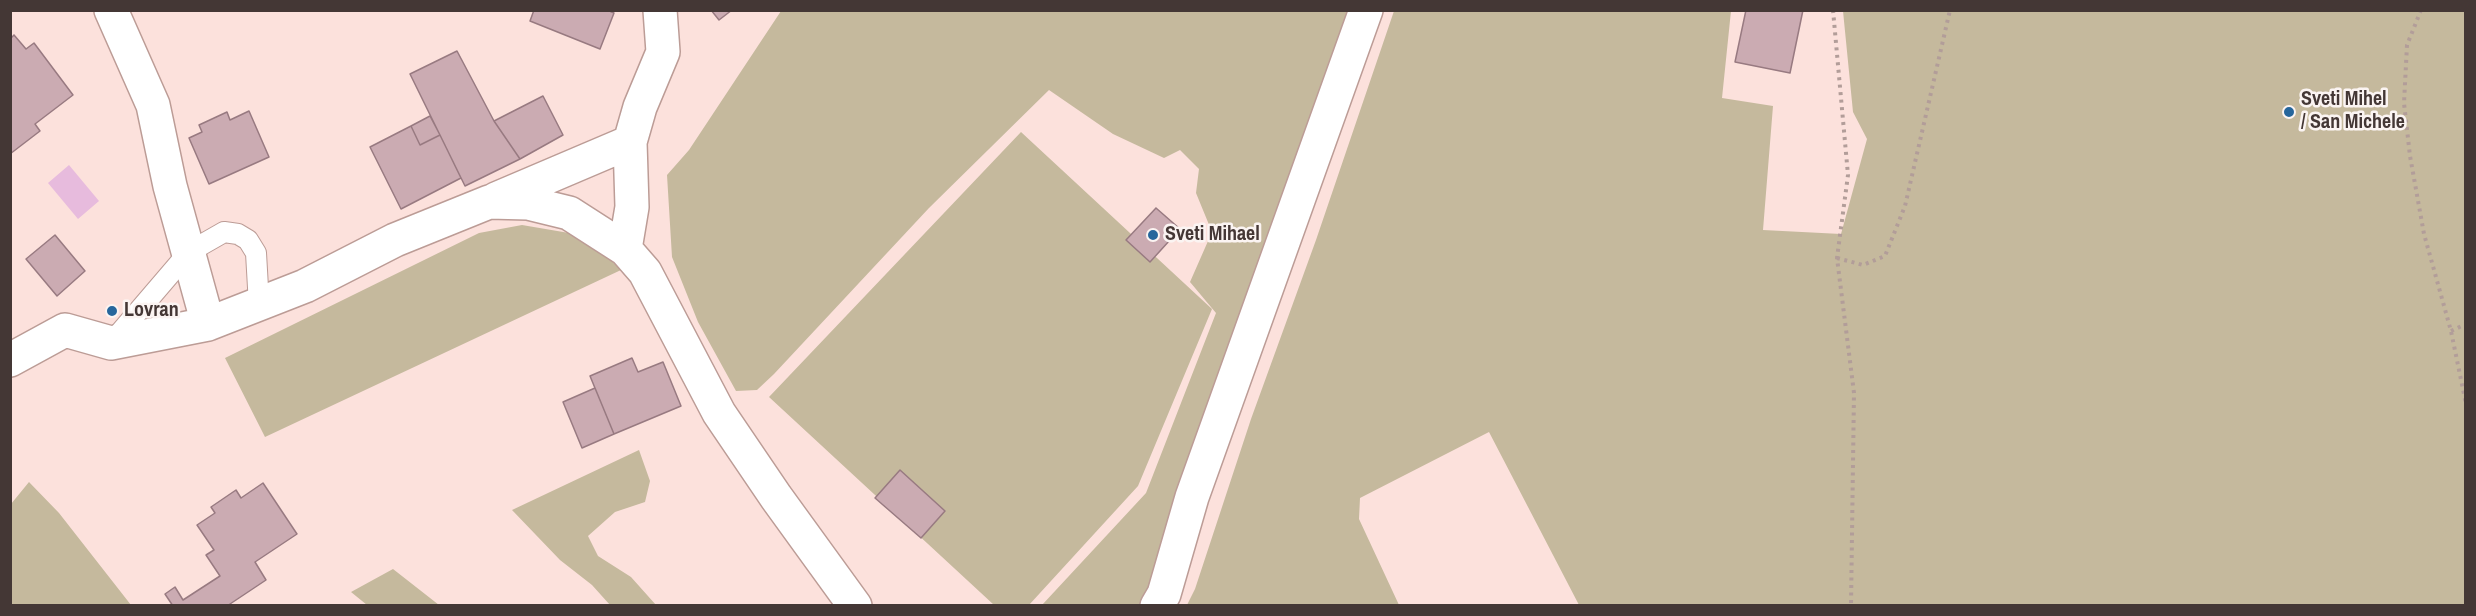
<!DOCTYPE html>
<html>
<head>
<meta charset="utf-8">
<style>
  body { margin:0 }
  #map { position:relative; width:2476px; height:616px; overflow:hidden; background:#fce1dc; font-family:"Archivo Narrow",sans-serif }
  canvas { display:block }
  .frame { position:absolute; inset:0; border:12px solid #443735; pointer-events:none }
</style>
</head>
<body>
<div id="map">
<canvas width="2476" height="616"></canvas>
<div class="frame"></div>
</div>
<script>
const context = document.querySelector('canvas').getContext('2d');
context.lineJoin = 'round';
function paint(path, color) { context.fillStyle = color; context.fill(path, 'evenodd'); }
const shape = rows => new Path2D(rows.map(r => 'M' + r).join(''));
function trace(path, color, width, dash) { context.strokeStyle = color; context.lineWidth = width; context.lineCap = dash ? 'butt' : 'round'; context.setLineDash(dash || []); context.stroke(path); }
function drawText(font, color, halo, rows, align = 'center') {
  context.font = font + ' "Archivo Narrow",sans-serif'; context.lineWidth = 5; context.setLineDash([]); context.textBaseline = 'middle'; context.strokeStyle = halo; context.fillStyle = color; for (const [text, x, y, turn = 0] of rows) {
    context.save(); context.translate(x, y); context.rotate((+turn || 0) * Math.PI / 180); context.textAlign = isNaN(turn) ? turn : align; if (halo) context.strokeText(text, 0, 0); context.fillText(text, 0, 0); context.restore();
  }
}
const green = shape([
  [781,11,1357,11,1146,605,1042,605,1146,493,1216,313,1190,282,1212,232,1196,193,1199,169,1180,150,1164,158,1113,134,1049,90,929,208,774,374,757,390,736,391,698,322,672,257,667,175,689,150],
  [1394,11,1731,11,1722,98,1773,106,1763,230,1841,234,1867,139,1853,112,1843,11,2465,11,2465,605,1579,605,1489,432,1360,498,1359,519,1399,605,1187,605,1195,589,1251,419,1316,240],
  [1021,132,1212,309,1138,486,1029,605,994,605,769,397],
  [522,225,569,233,598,248,621,270,265,437,225,358,479,233],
  [639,450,650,481,645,502,615,512,588,536,598,556,631,577,656,605,610,605,592,585,560,560,512,510],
  [29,482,59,513,131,605,11,605,11,504],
  [393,569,439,605,367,605,351,592]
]);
const water = shape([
  [69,165,99,201,78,219,48,183]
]);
const building = shape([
  [534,10,607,10,614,13,600,49,530,21,534,10],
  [711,10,732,10,719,20,711,10],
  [1746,10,1803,10,1790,73,1735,62,1746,10],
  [14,35,26,49,34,43,73,95,35,124,40,131,10,154,10,39,14,35],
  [457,51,494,121,520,159,465,186,410,74,457,51],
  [543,96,563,135,520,159,494,121,543,96],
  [249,111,269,157,209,184,189,138,202,132,199,125,227,112,230,120,249,111],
  [430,116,440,135,420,145,411,126,430,116],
  [411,126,420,145,440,135,461,178,401,209,370,147,411,126],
  [1156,208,1180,229,1150,262,1126,240,1156,208],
  [55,235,85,271,57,296,26,259,55,235],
  [632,358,638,372,663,362,681,406,614,434,590,376,632,358],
  [595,388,614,434,582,448,563,402,595,388],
  [900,470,945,511,921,538,875,498,900,470],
  [263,483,297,534,255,562,266,580,227,606,173,606,165,594,175,587,183,600,220,576,206,555,214,550,197,525,215,513,211,507,236,490,241,498,263,483]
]);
const path = shape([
  [1833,10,1848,175,1837,258,1854,393,1851,606],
  [2421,10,2407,45,2404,103,2410,156,2424,234,2451,331,2466,404],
  [1837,258,1863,265,1885,256,1905,206,1950,10],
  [2451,331,2466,324]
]);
const service = shape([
  [112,342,189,252,224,232,238,234,248,240,256,253,259,305]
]);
const minor = shape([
  [111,10,153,105,170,186,208,324],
  [496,199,630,142],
  [625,249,632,207,630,142,640,107,663,52,660,10],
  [10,360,65,330,111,343,208,324,305,286,395,240,489,202,528,203,569,213,625,249,645,272,719,413,776,497,855,606],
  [1157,606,1164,594,1192,497,1366,10]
]);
const markers = [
  [2289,112,6,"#26669c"],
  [1153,235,6,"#26669c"],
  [112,311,6,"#26669c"]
];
const poiNames = [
  ["Sveti Mihel",2301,100],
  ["/ San Michele",2301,123],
  ["Sveti Mihael",1165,235],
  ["Lovran",124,311]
];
paint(green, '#c5b99d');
paint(water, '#e7bbdd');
paint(building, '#cbabb2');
trace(building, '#987a81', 1.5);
trace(service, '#bc9c96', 22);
trace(minor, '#bc9c96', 36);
trace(path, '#b29d99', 4, [3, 4.5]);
trace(service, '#fff', 20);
trace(minor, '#fff', 33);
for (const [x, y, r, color] of markers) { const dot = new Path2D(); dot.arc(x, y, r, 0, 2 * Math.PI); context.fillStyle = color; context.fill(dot); trace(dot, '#fbf4f2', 2); }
drawText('bold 20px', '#443735', '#fbf4f2', poiNames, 'left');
</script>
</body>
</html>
